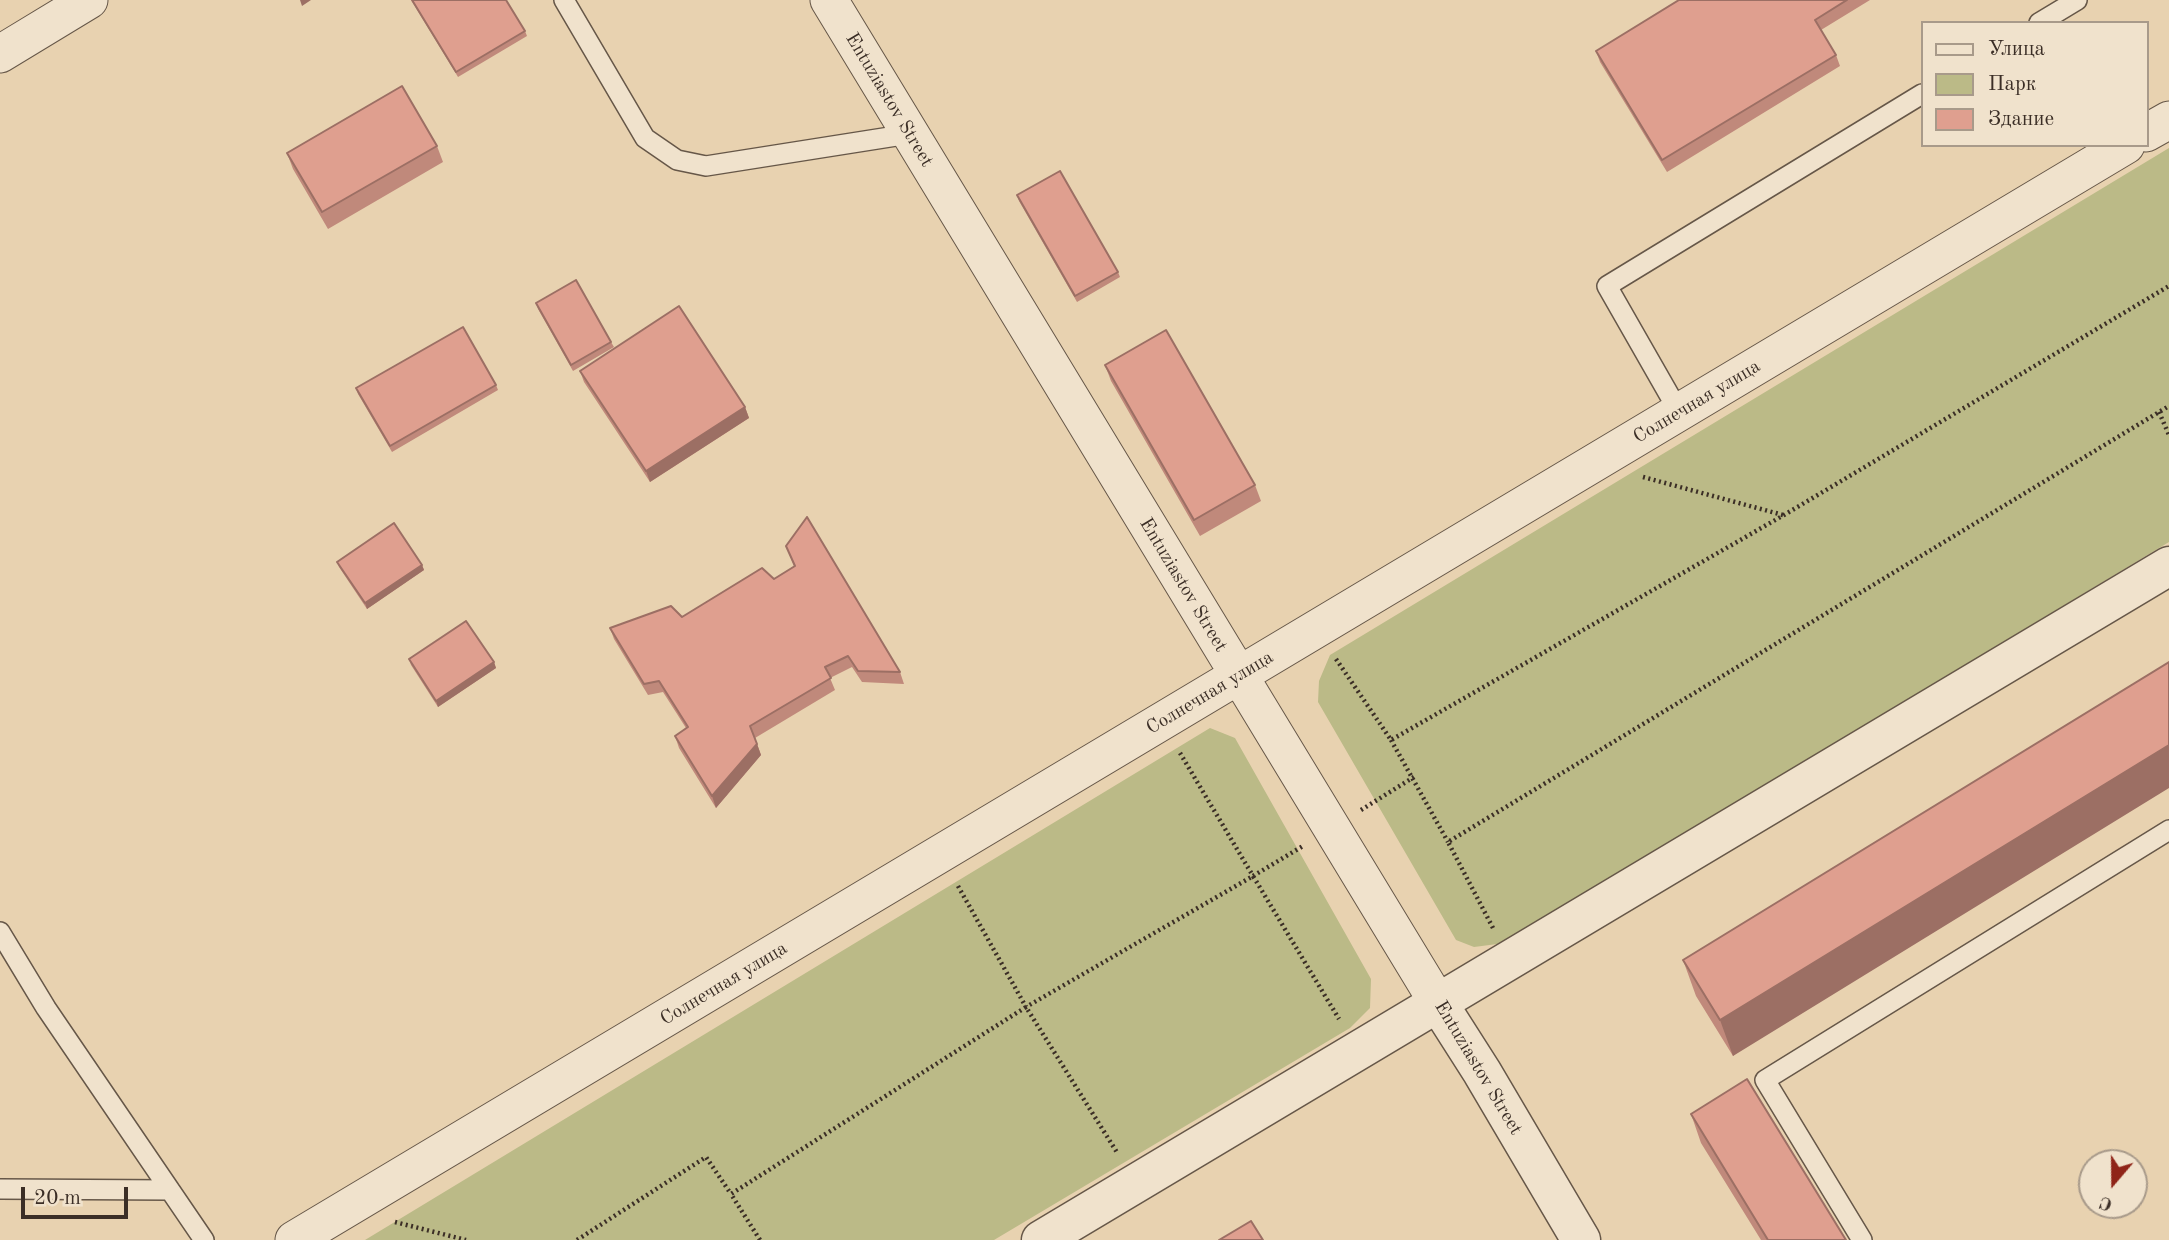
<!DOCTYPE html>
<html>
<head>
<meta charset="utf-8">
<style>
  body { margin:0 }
  #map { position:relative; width:2169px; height:1240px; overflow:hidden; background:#e8d2b0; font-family:"Old Standard TT",serif }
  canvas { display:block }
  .legend { position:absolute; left:1921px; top:21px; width:228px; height:126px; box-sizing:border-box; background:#f0e2cc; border:2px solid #a89a8a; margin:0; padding:9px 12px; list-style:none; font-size:21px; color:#3b2e26 }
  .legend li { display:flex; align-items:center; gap:14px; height:35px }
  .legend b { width:35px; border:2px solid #a89a8a }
  .north { position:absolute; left:2078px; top:1149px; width:70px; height:70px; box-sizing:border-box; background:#f0e2cc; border:2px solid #a89a8a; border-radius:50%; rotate:200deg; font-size:19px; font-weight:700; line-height:28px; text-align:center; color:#3b2e26 }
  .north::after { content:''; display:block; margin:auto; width:24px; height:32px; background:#8f2418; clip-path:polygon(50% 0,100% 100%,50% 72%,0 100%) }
  .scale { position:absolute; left:21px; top:1187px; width:107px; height:32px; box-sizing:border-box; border:4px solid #3b2e26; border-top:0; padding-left:9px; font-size:21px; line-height:24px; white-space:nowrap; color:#3b2e26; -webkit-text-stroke:5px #f0e2cc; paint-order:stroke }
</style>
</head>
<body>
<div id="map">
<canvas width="2169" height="1240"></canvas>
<ul class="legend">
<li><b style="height:9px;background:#f0e2cc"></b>Улица</li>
<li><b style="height:19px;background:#bbba87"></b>Парк</li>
<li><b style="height:19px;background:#df9f8f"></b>Здание</li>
</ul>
<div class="north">С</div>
<div class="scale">20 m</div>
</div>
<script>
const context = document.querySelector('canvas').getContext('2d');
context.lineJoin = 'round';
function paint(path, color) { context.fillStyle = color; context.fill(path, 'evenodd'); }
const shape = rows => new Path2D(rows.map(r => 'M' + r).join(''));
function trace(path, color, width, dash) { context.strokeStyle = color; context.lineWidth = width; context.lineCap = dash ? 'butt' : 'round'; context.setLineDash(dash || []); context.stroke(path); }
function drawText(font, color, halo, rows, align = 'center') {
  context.font = font + ' "Old Standard TT",serif'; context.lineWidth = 6; context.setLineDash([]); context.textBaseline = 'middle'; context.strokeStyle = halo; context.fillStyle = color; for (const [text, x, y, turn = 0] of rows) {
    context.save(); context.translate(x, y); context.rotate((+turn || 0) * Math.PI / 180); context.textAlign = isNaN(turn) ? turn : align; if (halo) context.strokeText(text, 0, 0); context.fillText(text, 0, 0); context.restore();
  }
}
const green = shape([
  [2169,148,2169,542,1505,943,1474,947,1456,940,1318,702,1319,681,1330,655],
  [1210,728,1235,738,1371,979,1370,1008,1350,1028,994,1240,365,1240]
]);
const path = shape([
  [2159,412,2169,435],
  [1643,477,1783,515],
  [1336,659,1391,740,1784,515,2169,286],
  [1391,740,1448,842],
  [1180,753,1253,876,1303,846],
  [1361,810,1414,777],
  [958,886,1026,1007,1253,876,1339,1019],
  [1493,928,1448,842,2169,406],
  [395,1222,466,1240],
  [577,1240,706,1157,731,1194],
  [760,1240,731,1194,1026,1007,1118,1154]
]);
const service = shape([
  [564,0,645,138,677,160,706,166,909,134],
  [2039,23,2077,0],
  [1679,412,1607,286,1922,94],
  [0,932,46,1008,204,1240],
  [0,1189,170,1190],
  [1862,1240,1765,1080,2169,830]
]);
const minor = shape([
  [829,0,1438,1003],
  [0,54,89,0],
  [2146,133,2169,120],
  [294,1240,2126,145]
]);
const tertiary = shape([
  [1438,1003,1482,1072,1581,1240],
  [1041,1240,2169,566]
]);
const wall = shape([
  [411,0,506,0,525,31,527,36,458,77],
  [1679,0,1870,0,1821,30,1836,55,1840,66,1667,172,1600,62,1596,51],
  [437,146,443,162,328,229,293,169,287,153],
  [1017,195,1118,272,1120,277,1077,302,1019,201],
  [536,303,611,342,614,347,573,371,538,309],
  [1105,365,1255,485,1261,501,1200,536,1111,381],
  [580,371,745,407,749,418,650,482,584,382],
  [496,385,498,390,392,452,358,394,356,388],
  [786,546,900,672,904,684,862,682,852,667,830,678,835,690,755,738,761,755,716,808,679,748,675,736,686,728,663,692,648,695,614,639,610,628,682,617,774,579,794,566],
  [337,562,422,565,424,570,367,609,339,567],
  [409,659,494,662,496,668,438,707,411,665],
  [2169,662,1733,1056,1696,996,1683,960],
  [1691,1114,1846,1240,1761,1240,1701,1143]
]);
const shadedWall = shape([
  [300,0,311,0,302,6],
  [745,407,749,418,650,482,646,471],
  [422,565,424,570,367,609,365,603],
  [494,662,496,668,438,707,436,701],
  [757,744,761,755,716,808,712,796],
  [2169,745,2169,788,1733,1056,1720,1020]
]);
const building = shape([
  [412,0,506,0,525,31,456,72,412,0],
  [1679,0,1847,0,1815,20,1836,55,1662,160,1596,51,1679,0],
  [402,86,437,146,322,212,287,153,402,86],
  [1060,171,1118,272,1075,296,1017,195,1060,171],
  [576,280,611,342,571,365,536,303,576,280],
  [679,306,745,407,646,471,580,371,679,306],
  [463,327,496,385,390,446,356,388,463,327],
  [1166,330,1255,485,1194,520,1105,365,1166,330],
  [807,517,900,672,858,671,848,656,825,667,831,678,750,726,757,744,712,796,675,736,688,727,659,681,644,684,610,628,671,606,682,617,762,568,774,579,795,566,786,546,807,517],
  [394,523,422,565,365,603,337,562,394,523],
  [466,621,494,662,436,701,409,659,466,621],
  [2169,662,2169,745,1720,1020,1683,960,2169,662],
  [1747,1079,1846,1240,1768,1240,1691,1114,1747,1079],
  [1251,1221,1263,1240,1219,1240,1251,1221]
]);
const streetNames = [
  ["Entuziastov Street",889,100,59],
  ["Солнечная улица",1697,402,-31],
  ["Entuziastov Street",1183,585,59],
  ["Солнечная улица",1210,693,-31],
  ["Солнечная улица",724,984,-31],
  ["Entuziastov Street",1478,1068,59]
];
paint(green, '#bbba87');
trace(service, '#665748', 22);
trace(minor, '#665748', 39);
trace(tertiary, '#665748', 41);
trace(path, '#3b2e26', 4.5, [2, 3.5]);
trace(service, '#f0e2cc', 19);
trace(minor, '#f0e2cc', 37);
trace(tertiary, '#f0e2cc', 38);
paint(wall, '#c0897b');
paint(shadedWall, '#9c6f64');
paint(building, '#df9f8f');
trace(building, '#9c6f64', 2);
drawText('19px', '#3b2e26', '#f0e2cc', streetNames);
</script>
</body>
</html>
